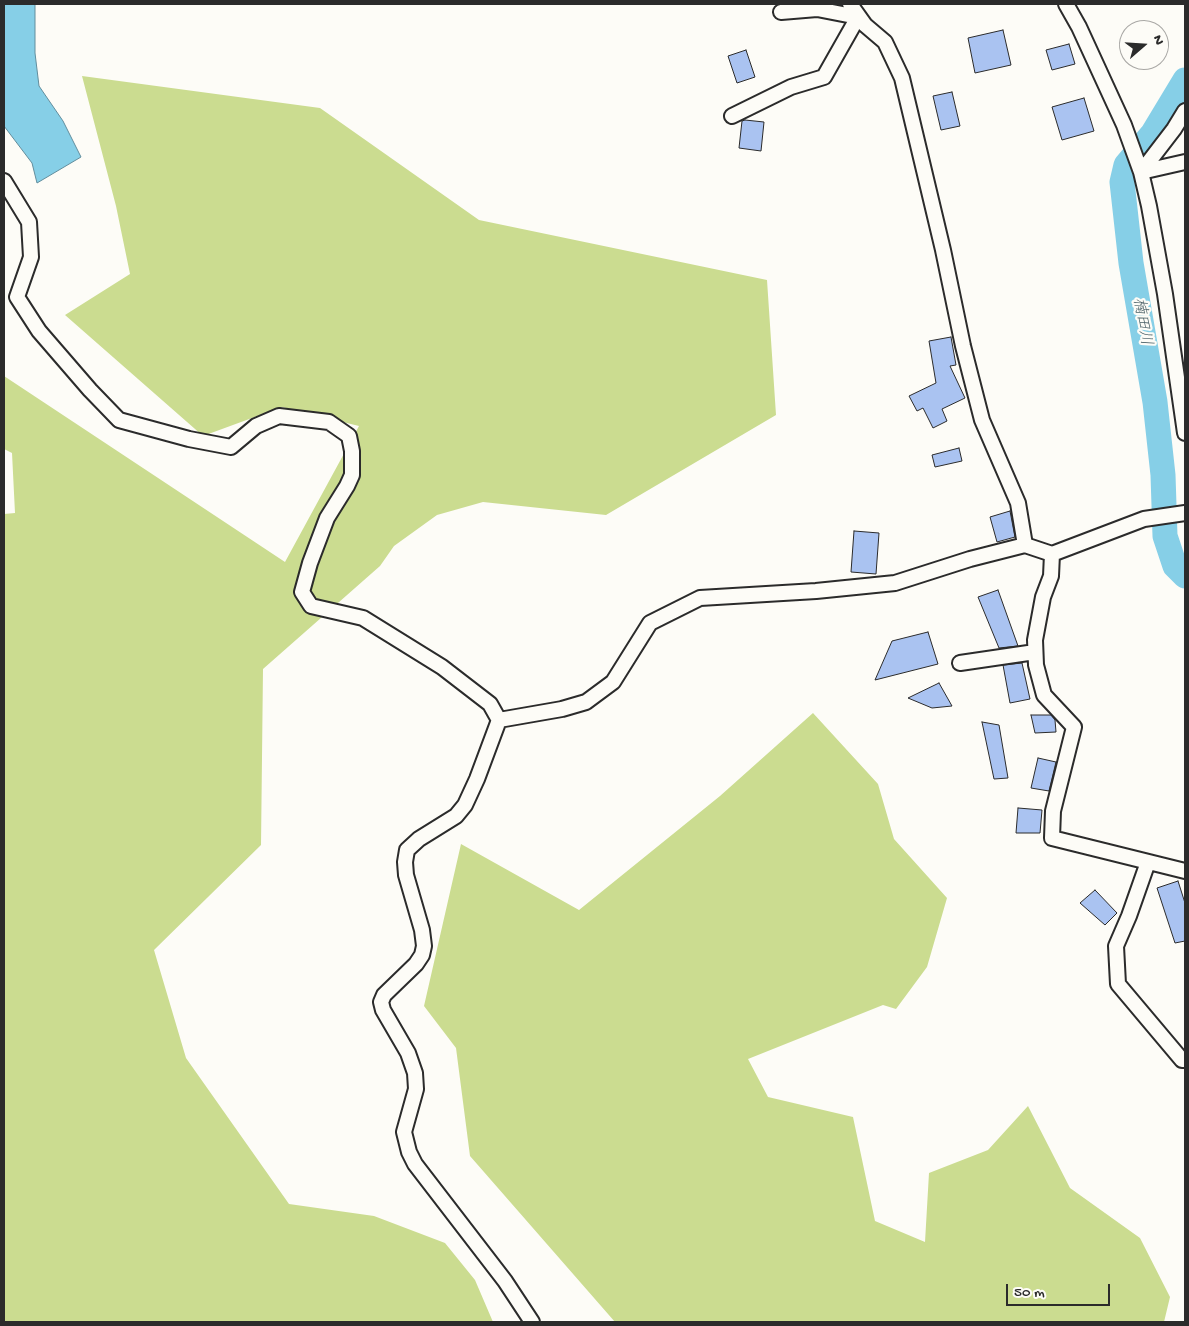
<!DOCTYPE html>
<html>
<head>
<meta charset="utf-8">
<style>
  body { margin:0 }
  #map { position:relative; width:1189px; height:1326px; overflow:hidden; background:#fdfcf7; font-family:"Gochi Hand",sans-serif }
  canvas { display:block }
  .frame { position:absolute; inset:0; border:5px solid #2b2b2b; pointer-events:none }
  .north { position:absolute; left:1119px; top:20px; width:50px; height:50px; box-sizing:border-box; background:#fdfcf7; border:1px solid #a9a8a5; border-radius:50%; rotate:71deg; font-size:14px; font-weight:700; line-height:20px; text-align:center; color:#2b2b2b }
  .north::after { content:''; display:block; margin:auto; width:18px; height:22px; background:#2b2b2b; clip-path:polygon(50% 0,100% 100%,50% 72%,0 100%) }
  .scale { position:absolute; left:1006px; top:1284px; width:104px; height:22px; box-sizing:border-box; border:2px solid #2b2b2b; border-top:0; padding-left:6px; font-size:15px; line-height:18px; white-space:nowrap; color:#2b2b2b; -webkit-text-stroke:4px #fdfcf7; paint-order:stroke }
</style>
</head>
<body>
<div id="map">
<canvas width="1189" height="1326"></canvas>
<div class="frame"></div>
<div class="north">N</div>
<div class="scale">50 m</div>
</div>
<script>
const context = document.querySelector('canvas').getContext('2d');
context.lineJoin = 'round';
function paint(path, color) { context.fillStyle = color; context.fill(path, 'evenodd'); }
const shape = rows => new Path2D(rows.map(r => 'M' + r).join(''));
function trace(path, color, width, dash) { context.strokeStyle = color; context.lineWidth = width; context.lineCap = dash ? 'butt' : 'round'; context.setLineDash(dash || []); context.stroke(path); }
function drawText(font, color, halo, rows, align = 'center') {
  context.font = font + ' "Gochi Hand","Klee One",sans-serif'; context.lineWidth = 4.5; context.setLineDash([]); context.textBaseline = 'middle'; context.strokeStyle = halo; context.fillStyle = color; for (const [text, x, y, turn = 0] of rows) {
    context.save(); context.translate(x, y); context.rotate((+turn || 0) * Math.PI / 180); context.textAlign = isNaN(turn) ? turn : align; if (halo) context.strokeText(text, 0, 0); context.fillText(text, 0, 0); context.restore();
  }
}
const green = shape([
  [82,76,320,108,479,220,767,280,776,415,606,515,483,502,437,515,394,546,380,566,263,669,261,845,154,950,186,1058,289,1204,374,1216,445,1243,475,1280,493,1322,4,1322,4,514,15,513,12,453,4,449,4,376,285,562,359,426,282,407,203,436,65,315,130,274,116,206],
  [813,713,878,784,894,839,947,898,927,967,896,1009,883,1005,748,1059,768,1097,853,1117,875,1221,925,1242,929,1173,988,1150,1028,1106,1070,1188,1140,1238,1170,1297,1164,1322,615,1322,470,1156,456,1048,424,1006,461,844,579,910,720,796]
]);
const water = shape([
  [4,4,34,4,35,5,35,53,39,86,63,121,81,157,37,183,32,163,4,126,4,4]
]);
const river = shape([
  [1185,80,1153,133,1126,165,1122,182,1131,263,1155,402,1163,475,1165,536,1175,566,1185,576]
]);
const building = shape([
  [1003,30,1011,65,975,73,968,38,1003,30],
  [1069,44,1075,64,1052,70,1046,50,1069,44],
  [746,50,755,77,737,83,728,56,746,50],
  [952,92,960,126,941,130,933,96,952,92],
  [1084,98,1094,131,1062,140,1052,107,1084,98],
  [745,120,764,122,761,151,739,148,742,121,745,120],
  [951,337,956,365,950,366,965,398,942,409,947,421,933,428,923,408,917,411,909,396,936,383,929,341,951,337],
  [959,448,962,461,935,467,932,455,959,448],
  [1010,511,1015,537,997,542,990,517,1010,511],
  [854,531,879,533,876,574,851,572,854,531],
  [998,590,1018,646,999,648,978,597,998,590],
  [928,632,938,664,875,680,892,641,928,632],
  [1022,663,1030,699,1010,703,1003,665,1022,663],
  [939,683,952,706,932,708,908,698,939,683],
  [1031,715,1051,715,1055,720,1056,732,1035,733,1031,715],
  [982,722,999,725,1008,778,994,779,982,722],
  [1038,758,1056,762,1049,791,1031,788,1038,758],
  [1018,808,1042,810,1040,833,1016,833,1018,808],
  [1178,881,1185,903,1185,941,1175,943,1157,888,1178,881],
  [1095,890,1117,913,1105,925,1080,903,1095,890]
]);
const minor = shape([
  [850,4,865,25,885,42,902,78,943,250,963,346,982,420,1018,503,1025,545],
  [1066,4,1079,27,1124,125,1141,172,1149,206,1165,294,1185,433],
  [732,116,791,87,824,77,858,17,817,9,781,12],
  [1141,172,1174,129,1185,111],
  [1141,172,1185,162],
  [4,181,29,222,31,257,17,297,39,331,90,390,119,420,189,439,231,447,256,426,279,416,329,422,349,436,352,451,352,475,347,486,327,518,310,563,302,592,311,606,363,618,442,667,490,704,499,720,477,779,465,805,456,816,419,839,407,850,405,862,406,875,422,930,424,946,422,955,416,964,384,995,381,1002,383,1010,408,1053,415,1073,416,1089,404,1132,409,1152,415,1164,505,1281,532,1322],
  [1052,554,1051,576,1043,597,1035,640,1036,665,1044,695,1074,727,1053,811,1052,838,1185,871],
  [960,663,1035,652],
  [499,720,562,709,586,702,613,682,650,623,700,598,816,591,895,583,970,559,1025,545,1052,554,1144,519,1185,513],
  [1148,862,1129,916,1116,946,1118,984,1182,1060,1185,1060]
]);
const waterNames = [
  ["楠田川",1141,322,80]
];
paint(green, '#cbdc90');
paint(water, '#86cfe7');
trace(water, '#628d9c', 1);
trace(river, '#86cfe7', 25);
paint(building, '#aac3f1');
trace(building, '#2b2b2b', 1);
trace(minor, '#2b2b2b', 18);
trace(minor, '#fdfcf7', 14);
drawText('italic 16px', '#465c63', '#fdfcf7', waterNames);
</script>
</body>
</html>
